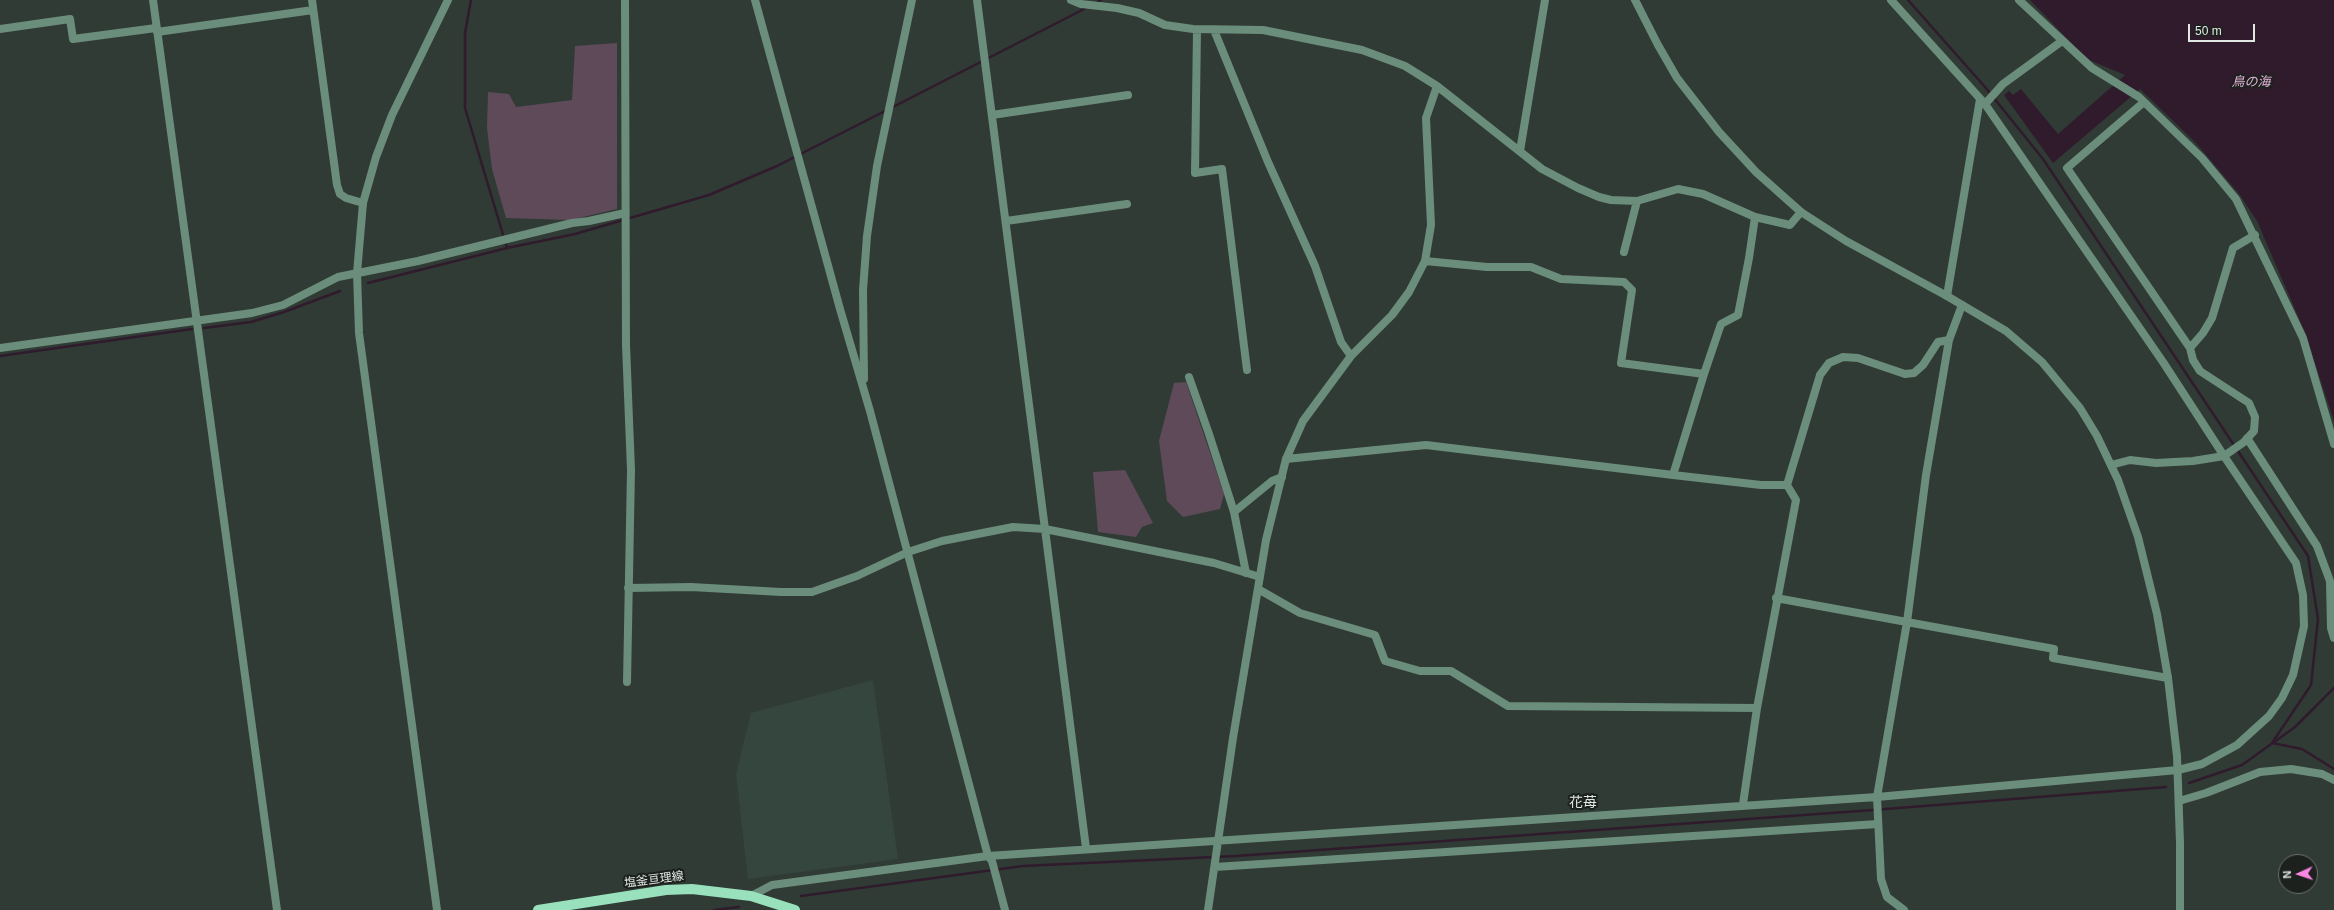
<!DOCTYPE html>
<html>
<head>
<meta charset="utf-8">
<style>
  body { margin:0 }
  #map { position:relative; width:2334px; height:910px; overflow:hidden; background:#303b35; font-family:Helvetica,sans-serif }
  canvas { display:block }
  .north { position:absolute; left:2278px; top:854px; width:40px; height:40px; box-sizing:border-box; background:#1c211e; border:1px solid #6b716d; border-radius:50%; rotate:267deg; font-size:11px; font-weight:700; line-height:16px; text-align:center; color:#e1e8e4 }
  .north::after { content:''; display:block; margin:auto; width:14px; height:18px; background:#fc86e4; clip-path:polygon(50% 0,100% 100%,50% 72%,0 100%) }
  .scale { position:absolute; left:2188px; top:24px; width:67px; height:18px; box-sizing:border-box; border:2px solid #e1e8e4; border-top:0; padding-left:5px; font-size:12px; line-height:14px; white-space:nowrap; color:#e1e8e4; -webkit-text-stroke:3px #1c211e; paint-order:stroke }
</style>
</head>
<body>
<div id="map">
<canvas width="2334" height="910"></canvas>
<div class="north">N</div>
<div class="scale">50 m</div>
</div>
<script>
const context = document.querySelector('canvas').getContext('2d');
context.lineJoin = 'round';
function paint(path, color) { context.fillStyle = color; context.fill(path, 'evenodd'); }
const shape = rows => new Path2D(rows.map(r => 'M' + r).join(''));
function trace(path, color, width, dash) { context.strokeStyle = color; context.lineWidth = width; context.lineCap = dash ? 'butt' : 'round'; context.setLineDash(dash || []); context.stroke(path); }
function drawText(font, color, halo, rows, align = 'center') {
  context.font = font + ' Helvetica,"Noto Sans JP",sans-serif'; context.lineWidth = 4; context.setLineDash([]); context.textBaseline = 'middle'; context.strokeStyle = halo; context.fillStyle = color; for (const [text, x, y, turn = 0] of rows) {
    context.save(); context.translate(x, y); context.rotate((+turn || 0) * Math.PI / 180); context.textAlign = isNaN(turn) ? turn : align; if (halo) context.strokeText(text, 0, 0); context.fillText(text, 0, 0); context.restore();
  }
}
const built = shape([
  [873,680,898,859,748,879,736,774,751,713]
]);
const green = shape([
  [617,43,617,209,570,220,506,218,492,169,487,128,488,92,509,94,516,107,572,100,575,46],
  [1186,382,1224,494,1220,509,1183,517,1167,501,1159,441,1174,383],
  [1125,470,1153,523,1142,527,1136,537,1098,532,1093,472]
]);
const water = shape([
  [2030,0,2334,0,2334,421,2304,330,2257,221,2240,195,2196,143,2140,89,2053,163,2004,95,2009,91,2013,95,2021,89,2058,134,2125,75,2087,59]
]);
const stream = shape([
  [471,0,465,33,465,108,507,248],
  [1908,0,1985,87,2043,159,2308,556,2318,619,2311,685,2272,743,2302,749,2334,769],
  [1096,3,1101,0],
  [891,108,1086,8],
  [368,283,507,248,575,234,709,195,777,166,887,110],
  [204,328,251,322,284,312,340,291],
  [0,356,192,329],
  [2189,783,2242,765,2295,727,2334,688],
  [801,896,1023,866,1236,856,1873,810,2166,787],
  [714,910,739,907]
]);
const minor = shape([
  [153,0,277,910],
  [312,0,337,185,340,194,346,198,363,203],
  [625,0,626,345,631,470,627,682],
  [977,0,1086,848],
  [1071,0,1081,4,1117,8,1139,13,1165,25,1193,29,1263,30,1362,50,1405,66,1437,86,1542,169,1578,188,1599,197,1611,200,1637,201,1678,189,1703,194,1755,217,1790,225,1801,212],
  [1891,0,1985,104,2003,84,2062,41],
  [2019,0,2092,68,2139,97,2202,158,2236,199,2303,338,2334,444],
  [0,29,70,19,73,39,156,28],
  [1197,30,1195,173,1222,169,1247,370],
  [1214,30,1268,162,1315,266,1341,342,1351,356],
  [157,32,313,10],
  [2144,102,2067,168,2190,348],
  [1985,104,2163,362,2224,456,2193,461,2156,463,2130,460,2111,465],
  [992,115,1128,95],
  [1520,151,1545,0],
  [1006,221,1127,204],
  [1624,252,1637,201],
  [1425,261,1487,267,1531,267,1561,279,1624,282,1632,290,1621,363,1704,374,1721,324,1738,315,1749,258,1755,217],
  [1947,296,1980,99],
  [0,348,252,313,283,305,338,277,418,261,572,223,589,221,625,213],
  [1189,377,1209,434,1234,512,1246,573],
  [2247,438,2317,546,2330,581,2331,628,2334,638],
  [1286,459,1426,445,1673,475,1761,485,1787,485,1820,375,1829,363,1843,357,1858,358,1905,374,1914,373,1923,365,1938,342,1949,340],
  [1673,475,1704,374],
  [1234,512,1272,481,1282,477],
  [628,588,691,587,781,592,812,592,857,576,908,552,942,541,1013,527,1045,529,1214,563,1260,577],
  [1258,589,1300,613,1375,635,1385,661,1420,671,1451,671,1508,706,1757,708],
  [1776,598,2054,649,2053,658,2168,678],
  [2179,801,2206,793,2260,772,2291,769,2322,774,2334,780],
  [1743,804,1757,708,1796,500,1787,485],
  [1215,867,1878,824],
  [751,896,772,885,988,856,1877,797,2178,770,2202,764,2237,745,2269,716,2282,698,2293,675,2304,626,2303,595,2296,563,2224,456,2244,442,2254,431,2255,417,2249,403,2200,371,2193,360,2190,348,2203,333,2212,318,2233,248,2255,235],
  [1208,910,1233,738,1266,540,1286,459,1303,421,1351,356,1392,315,1409,292,1425,261,1431,225,1426,118,1437,86],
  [1904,910,1887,897,1881,879,1877,797,1907,622,1926,475,1949,340,1962,305]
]);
const tertiary = shape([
  [755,0,840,309,870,411,988,856,992,861,1005,910],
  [1635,0,1658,45,1677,78,1719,132,1756,172,1801,212,1846,241,1947,296,2006,331,2042,362,2080,408,2097,436,2118,480,2138,537,2157,614,2168,678,2177,756,2180,843,2180,910],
  [864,379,863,290,867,236,877,166,912,0],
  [437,910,359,333,357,273,363,203,376,157,392,115,448,0]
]);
const primary = shape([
  [538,910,666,890,692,889,751,896,795,910]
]);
const streetNames = [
  ["塩釜亘理線",654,880,-7]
];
const waterNames = [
  ["鳥の海",2251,82]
];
const quarterNames = [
  ["花苺",1583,803]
];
paint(built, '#34463d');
paint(green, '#5e4a59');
paint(water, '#301b2c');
trace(stream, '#301b2c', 2.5);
trace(minor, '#6b8d7b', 8);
trace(tertiary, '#6b8d7b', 8);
trace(primary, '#99e1bc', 10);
drawText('12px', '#e1e8e4', '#1c211e', streetNames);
drawText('italic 13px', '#e3b2d7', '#1c211e', waterNames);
drawText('14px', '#e1e8e4', '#1c211e', quarterNames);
</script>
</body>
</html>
